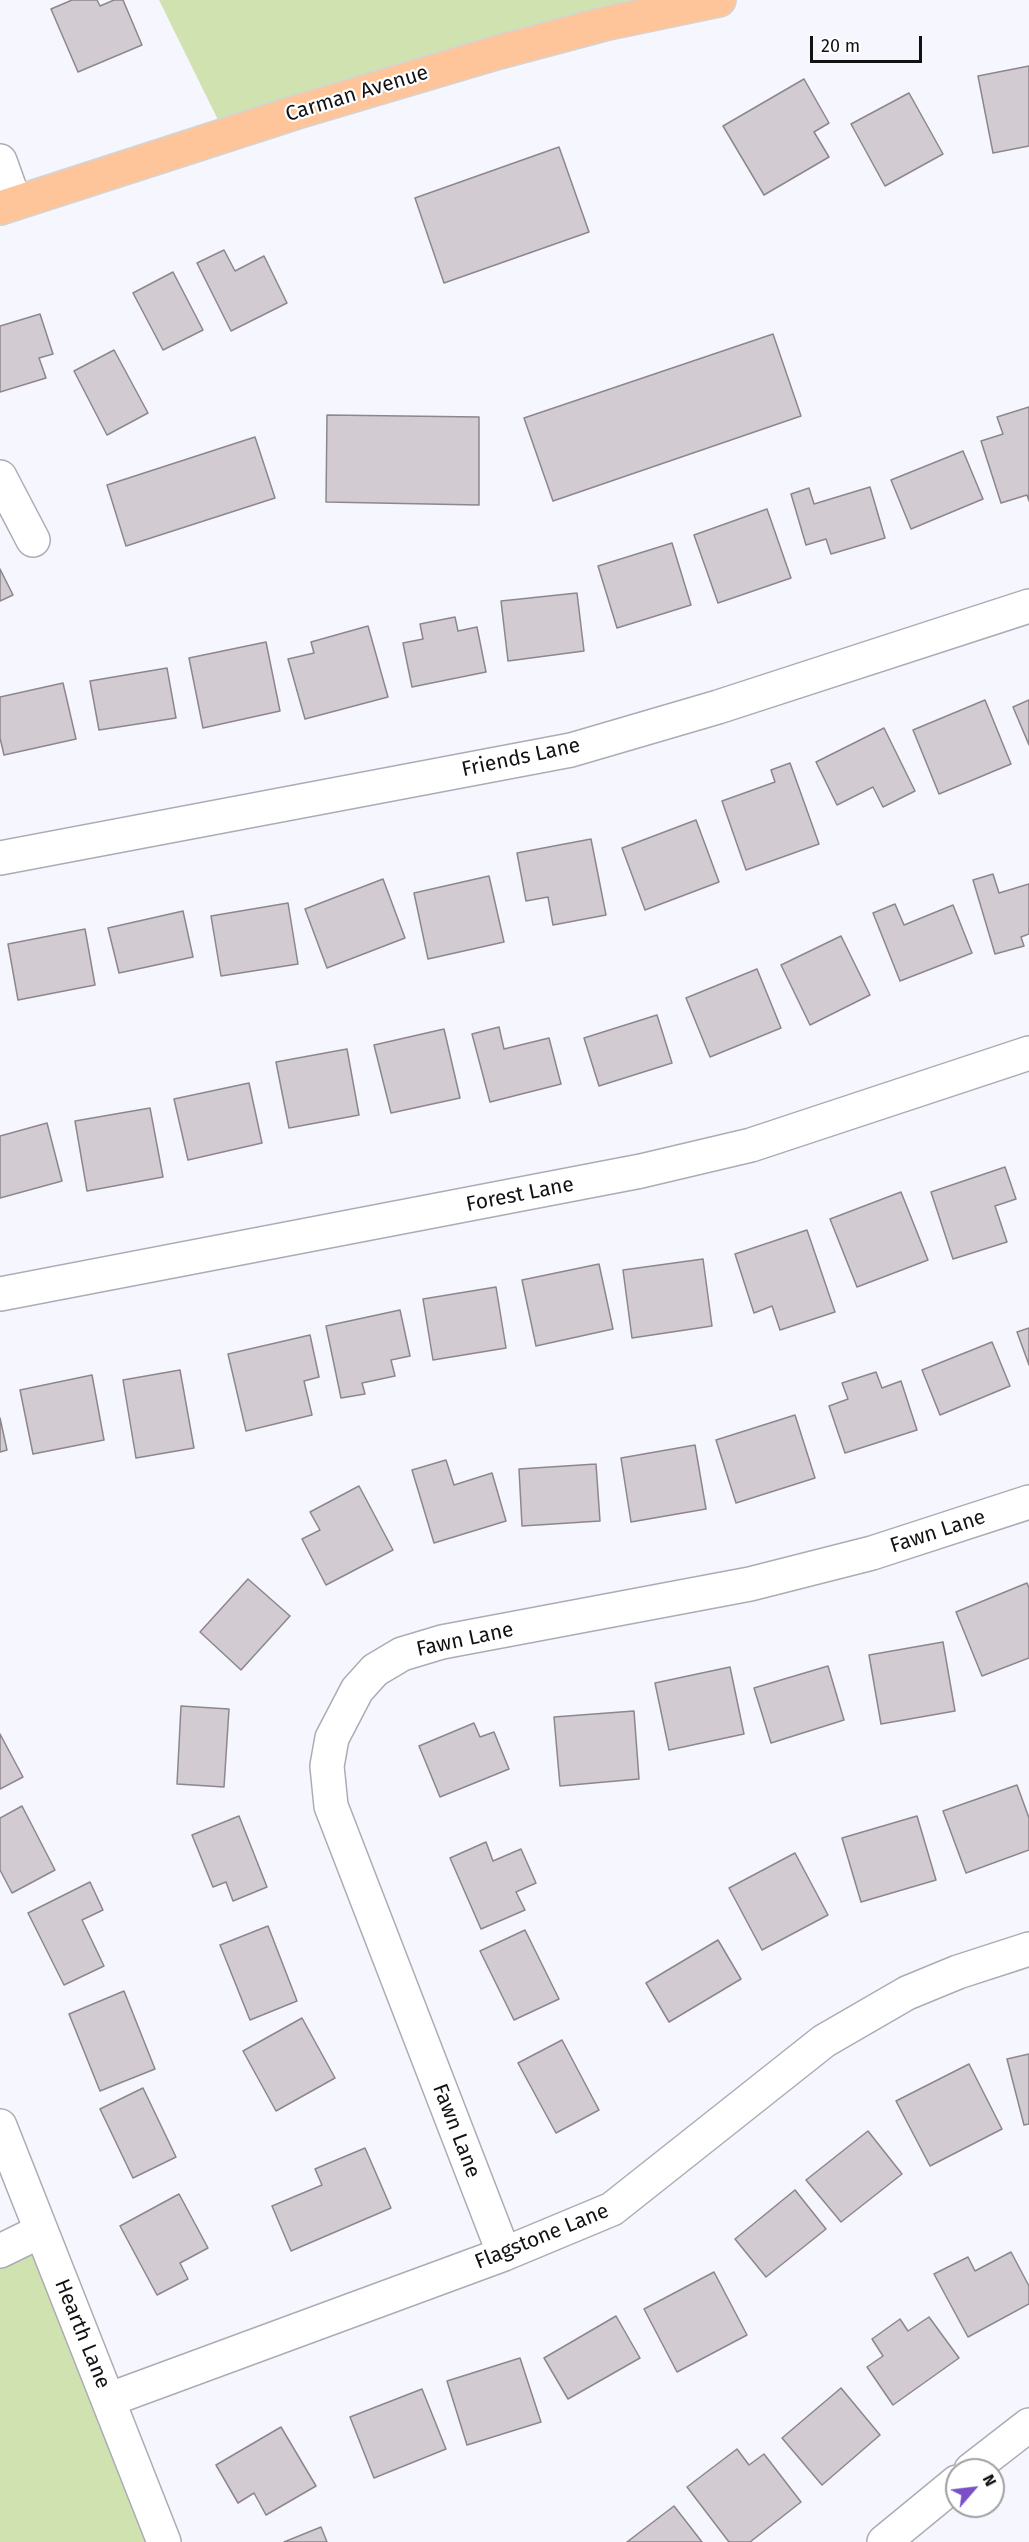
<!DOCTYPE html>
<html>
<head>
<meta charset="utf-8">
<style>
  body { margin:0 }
  #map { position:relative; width:1029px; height:2542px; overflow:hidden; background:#f5f6fe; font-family:"Fira Sans",sans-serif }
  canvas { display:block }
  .north { position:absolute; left:945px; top:2458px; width:60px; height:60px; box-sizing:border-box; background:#fff; border:2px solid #a0a0a1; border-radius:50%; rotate:62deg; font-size:16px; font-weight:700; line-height:24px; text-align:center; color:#121215 }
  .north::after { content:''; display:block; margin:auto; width:21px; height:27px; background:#7a4fc8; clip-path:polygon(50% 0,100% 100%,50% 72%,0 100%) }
  .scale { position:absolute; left:810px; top:36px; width:112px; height:27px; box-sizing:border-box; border:3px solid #121215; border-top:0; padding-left:8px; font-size:18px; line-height:21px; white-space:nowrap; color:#121215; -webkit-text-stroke:4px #fff; paint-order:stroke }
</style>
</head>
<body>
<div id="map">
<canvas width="1029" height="2542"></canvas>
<div class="north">N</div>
<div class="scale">20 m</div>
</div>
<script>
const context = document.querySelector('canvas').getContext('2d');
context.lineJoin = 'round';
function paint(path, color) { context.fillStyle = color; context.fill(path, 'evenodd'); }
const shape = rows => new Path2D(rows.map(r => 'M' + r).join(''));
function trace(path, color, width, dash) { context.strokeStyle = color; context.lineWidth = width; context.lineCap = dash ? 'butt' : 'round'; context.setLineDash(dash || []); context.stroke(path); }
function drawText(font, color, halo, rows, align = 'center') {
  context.font = font + ' "Fira Sans",sans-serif'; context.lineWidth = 4.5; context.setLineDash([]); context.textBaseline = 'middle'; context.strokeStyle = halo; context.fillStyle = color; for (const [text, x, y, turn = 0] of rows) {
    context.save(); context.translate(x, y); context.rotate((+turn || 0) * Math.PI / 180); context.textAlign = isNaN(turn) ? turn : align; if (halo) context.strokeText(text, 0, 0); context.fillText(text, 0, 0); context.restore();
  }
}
const green = shape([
  [159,0,696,0,221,126],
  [41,2231,164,2542,0,2542,0,2251]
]);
const building = shape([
  [72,0,97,0,100,6,114,0,123,0,142,45,78,72,51,9,72,0],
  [1029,66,1029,146,993,153,978,76,1029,66],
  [804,79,829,123,814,132,829,157,764,195,723,126,804,79],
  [909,93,943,154,885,186,851,124,909,93],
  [559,147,589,232,444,283,415,198,559,147],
  [224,250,235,271,264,256,287,303,231,331,197,263,224,250],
  [173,272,203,330,163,350,133,293,173,272],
  [40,314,53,354,39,358,46,378,0,392,0,326,40,314],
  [773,334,801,416,553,501,524,418,773,334],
  [114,350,148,413,107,435,74,371,114,350],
  [1029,407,1029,501,1027,495,1001,503,981,441,1003,434,997,417,1029,407],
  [327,415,479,417,479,505,326,502,327,415],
  [255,437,275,498,126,546,107,485,255,437],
  [963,451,983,499,911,529,891,480,963,451],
  [870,487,885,538,831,554,826,539,806,545,791,494,809,488,814,504,870,487],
  [767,509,791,578,718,603,694,535,767,509],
  [672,543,691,605,617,628,598,566,672,543],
  [0,569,13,595,0,601,0,569],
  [577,593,584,651,508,661,501,601,577,593],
  [455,617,458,631,477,627,486,672,412,687,403,643,423,639,420,624,455,617],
  [368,626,388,697,305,719,288,659,314,653,311,642,368,626],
  [266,642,280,711,203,728,189,658,266,642],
  [167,668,176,718,99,730,90,681,167,668],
  [63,683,76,739,4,755,0,738,0,697,63,683],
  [985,700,1011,764,939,794,913,730,985,700],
  [1029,700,1029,745,1013,707,1029,700],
  [884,728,915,791,883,807,873,787,837,805,816,762,884,728],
  [790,763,819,844,746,870,722,801,775,782,771,770,790,763],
  [696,820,719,882,645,910,622,848,696,820],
  [591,839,606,915,553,925,548,897,526,901,517,853,591,839],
  [993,874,999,893,1029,884,1029,934,1021,937,1024,946,995,954,973,880,993,874],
  [489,876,504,942,428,959,414,893,489,876],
  [383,879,405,938,327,968,305,909,383,879],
  [288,903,298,964,221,976,211,916,288,903],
  [895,904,904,925,953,905,972,953,900,981,873,913,895,904],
  [183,911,193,957,119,973,108,928,183,911],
  [85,929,95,985,18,1000,8,944,85,929],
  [841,936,870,995,810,1025,781,965,841,936],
  [757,969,781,1028,710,1057,686,998,757,969],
  [657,1015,672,1063,599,1086,584,1038,657,1015],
  [499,1027,504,1049,549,1038,561,1084,490,1102,472,1034,499,1027],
  [444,1029,460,1098,391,1113,374,1045,444,1029],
  [347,1049,359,1115,289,1128,276,1062,347,1049],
  [249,1083,262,1143,188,1160,174,1099,249,1083],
  [150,1108,163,1177,87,1191,75,1121,150,1108],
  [47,1123,62,1181,0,1198,0,1136,47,1123],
  [1005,1167,1016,1199,995,1206,1007,1242,953,1259,931,1192,1005,1167],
  [901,1192,928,1260,857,1287,830,1219,901,1192],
  [807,1230,835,1312,780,1330,772,1306,754,1313,735,1254,807,1230],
  [703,1259,712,1326,632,1338,623,1270,703,1259],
  [599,1264,613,1329,536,1346,522,1280,599,1264],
  [496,1287,506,1348,433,1360,423,1299,496,1287],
  [400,1310,410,1356,391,1360,395,1376,362,1383,365,1394,341,1398,326,1326,400,1310],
  [1029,1328,1029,1365,1017,1332,1029,1328],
  [310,1335,319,1377,304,1381,312,1415,246,1431,228,1354,310,1335],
  [992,1342,1010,1386,940,1415,922,1370,992,1342],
  [180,1370,194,1448,136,1458,123,1380,180,1370],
  [876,1372,882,1388,901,1381,917,1430,845,1453,829,1406,848,1399,842,1383,876,1372],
  [92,1375,104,1440,33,1454,20,1390,92,1375],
  [795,1415,815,1478,736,1503,716,1440,795,1415],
  [0,1418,7,1450,0,1452,0,1418],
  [695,1445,706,1509,631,1522,621,1458,695,1445],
  [446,1460,454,1485,492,1473,506,1521,434,1543,412,1470,446,1460],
  [596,1464,600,1521,522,1526,519,1469,596,1464],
  [359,1486,393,1550,326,1585,302,1539,320,1530,310,1512,359,1486],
  [248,1579,290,1616,241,1670,200,1632,248,1579],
  [1027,1583,1029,1588,1029,1658,982,1676,956,1612,1027,1583],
  [943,1642,955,1711,881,1724,869,1655,943,1642],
  [828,1666,844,1720,771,1743,754,1688,828,1666],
  [730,1667,744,1734,669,1750,655,1683,730,1667],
  [181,1706,229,1709,224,1787,177,1784,181,1706],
  [634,1711,639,1779,560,1786,554,1717,634,1711],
  [474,1723,480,1737,494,1732,509,1769,440,1797,419,1746,474,1723],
  [0,1734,23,1777,0,1789,0,1734],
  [1017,1785,1029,1818,1029,1850,966,1873,943,1811,1017,1785],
  [22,1806,55,1870,12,1893,0,1870,0,1818,22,1806],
  [239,1816,267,1887,233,1901,226,1882,213,1887,192,1835,239,1816],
  [917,1816,936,1880,861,1902,842,1838,917,1816],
  [486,1842,493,1861,521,1849,536,1883,516,1892,525,1910,481,1929,450,1858,486,1842],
  [795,1853,828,1915,762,1950,729,1888,795,1853],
  [90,1882,103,1910,82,1920,104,1966,64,1985,28,1913,90,1882],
  [268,1926,297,2001,250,2020,220,1945,268,1926],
  [525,1930,559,1999,514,2020,480,1951,525,1930],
  [718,1940,741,1979,669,2022,646,1983,718,1940],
  [124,1991,155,2069,100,2091,69,2014,124,1991],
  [302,2018,335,2078,276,2111,243,2051,302,2018],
  [562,2040,599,2110,556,2133,518,2063,562,2040],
  [1029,2054,1029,2124,1024,2125,1007,2059,1029,2054],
  [969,2064,1002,2129,930,2166,896,2101,969,2064],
  [143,2088,176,2157,133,2178,100,2109,143,2088],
  [868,2131,902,2174,841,2222,806,2180,868,2131],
  [365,2148,391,2208,291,2251,272,2206,322,2185,315,2169,365,2148],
  [795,2190,826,2229,766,2277,735,2239,795,2190],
  [179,2194,208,2248,180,2263,188,2279,157,2295,120,2226,179,2194],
  [1011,2252,1029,2286,1029,2304,968,2337,934,2274,968,2257,975,2271,1011,2252],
  [714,2272,747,2335,677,2372,644,2309,714,2272],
  [616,2316,640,2358,568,2399,544,2358,616,2316],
  [929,2317,959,2358,893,2405,867,2367,883,2356,872,2339,900,2319,908,2331,929,2317],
  [520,2358,541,2422,467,2445,447,2381,520,2358],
  [841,2388,880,2435,822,2485,782,2438,841,2388],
  [422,2389,446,2449,374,2478,350,2417,422,2389],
  [281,2427,316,2486,266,2515,254,2493,238,2503,216,2465,281,2427],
  [737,2449,749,2465,764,2454,801,2502,750,2542,729,2542,687,2487,737,2449],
  [674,2506,702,2542,627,2542,674,2506],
  [321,2527,327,2542,284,2542,321,2527]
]);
const minor = shape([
  [0,161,15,203],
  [0,477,33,540],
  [0,858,571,750,718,707,1029,606],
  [0,1294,641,1171,751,1145,1029,1053],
  [0,2126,164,2542],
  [0,2251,41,2231],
  [504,2254,331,1806,327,1766,332,1738,357,1690,375,1670,402,1654,442,1642,750,1584,872,1553,1029,1502],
  [108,2400,504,2254,612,2209,824,2041,907,1993,958,1972,1029,1949],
  [971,2470,1029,2425],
  [884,2542,957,2482]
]);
const major = shape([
  [0,208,297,112,499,52,604,24,719,0]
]);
const streetNames = [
  ["Carman Avenue",357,94,-17],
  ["Friends Lane",521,758,-12],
  ["Forest Lane",520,1195,-11],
  ["Fawn Lane",938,1532,-18],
  ["Fawn Lane",465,1640,-12],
  ["Fawn Lane",456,2131,69],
  ["Flagstone Lane",542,2237,-22],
  ["Hearth Lane",82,2334,68]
];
paint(green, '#cfe2b0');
paint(building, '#d2ccd2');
trace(building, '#8d878d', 1.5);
trace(minor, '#abacb4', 36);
trace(major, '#d4d4d5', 36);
trace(minor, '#fff', 33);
trace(major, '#fec59a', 33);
drawText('21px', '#121215', '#fff', streetNames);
</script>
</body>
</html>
